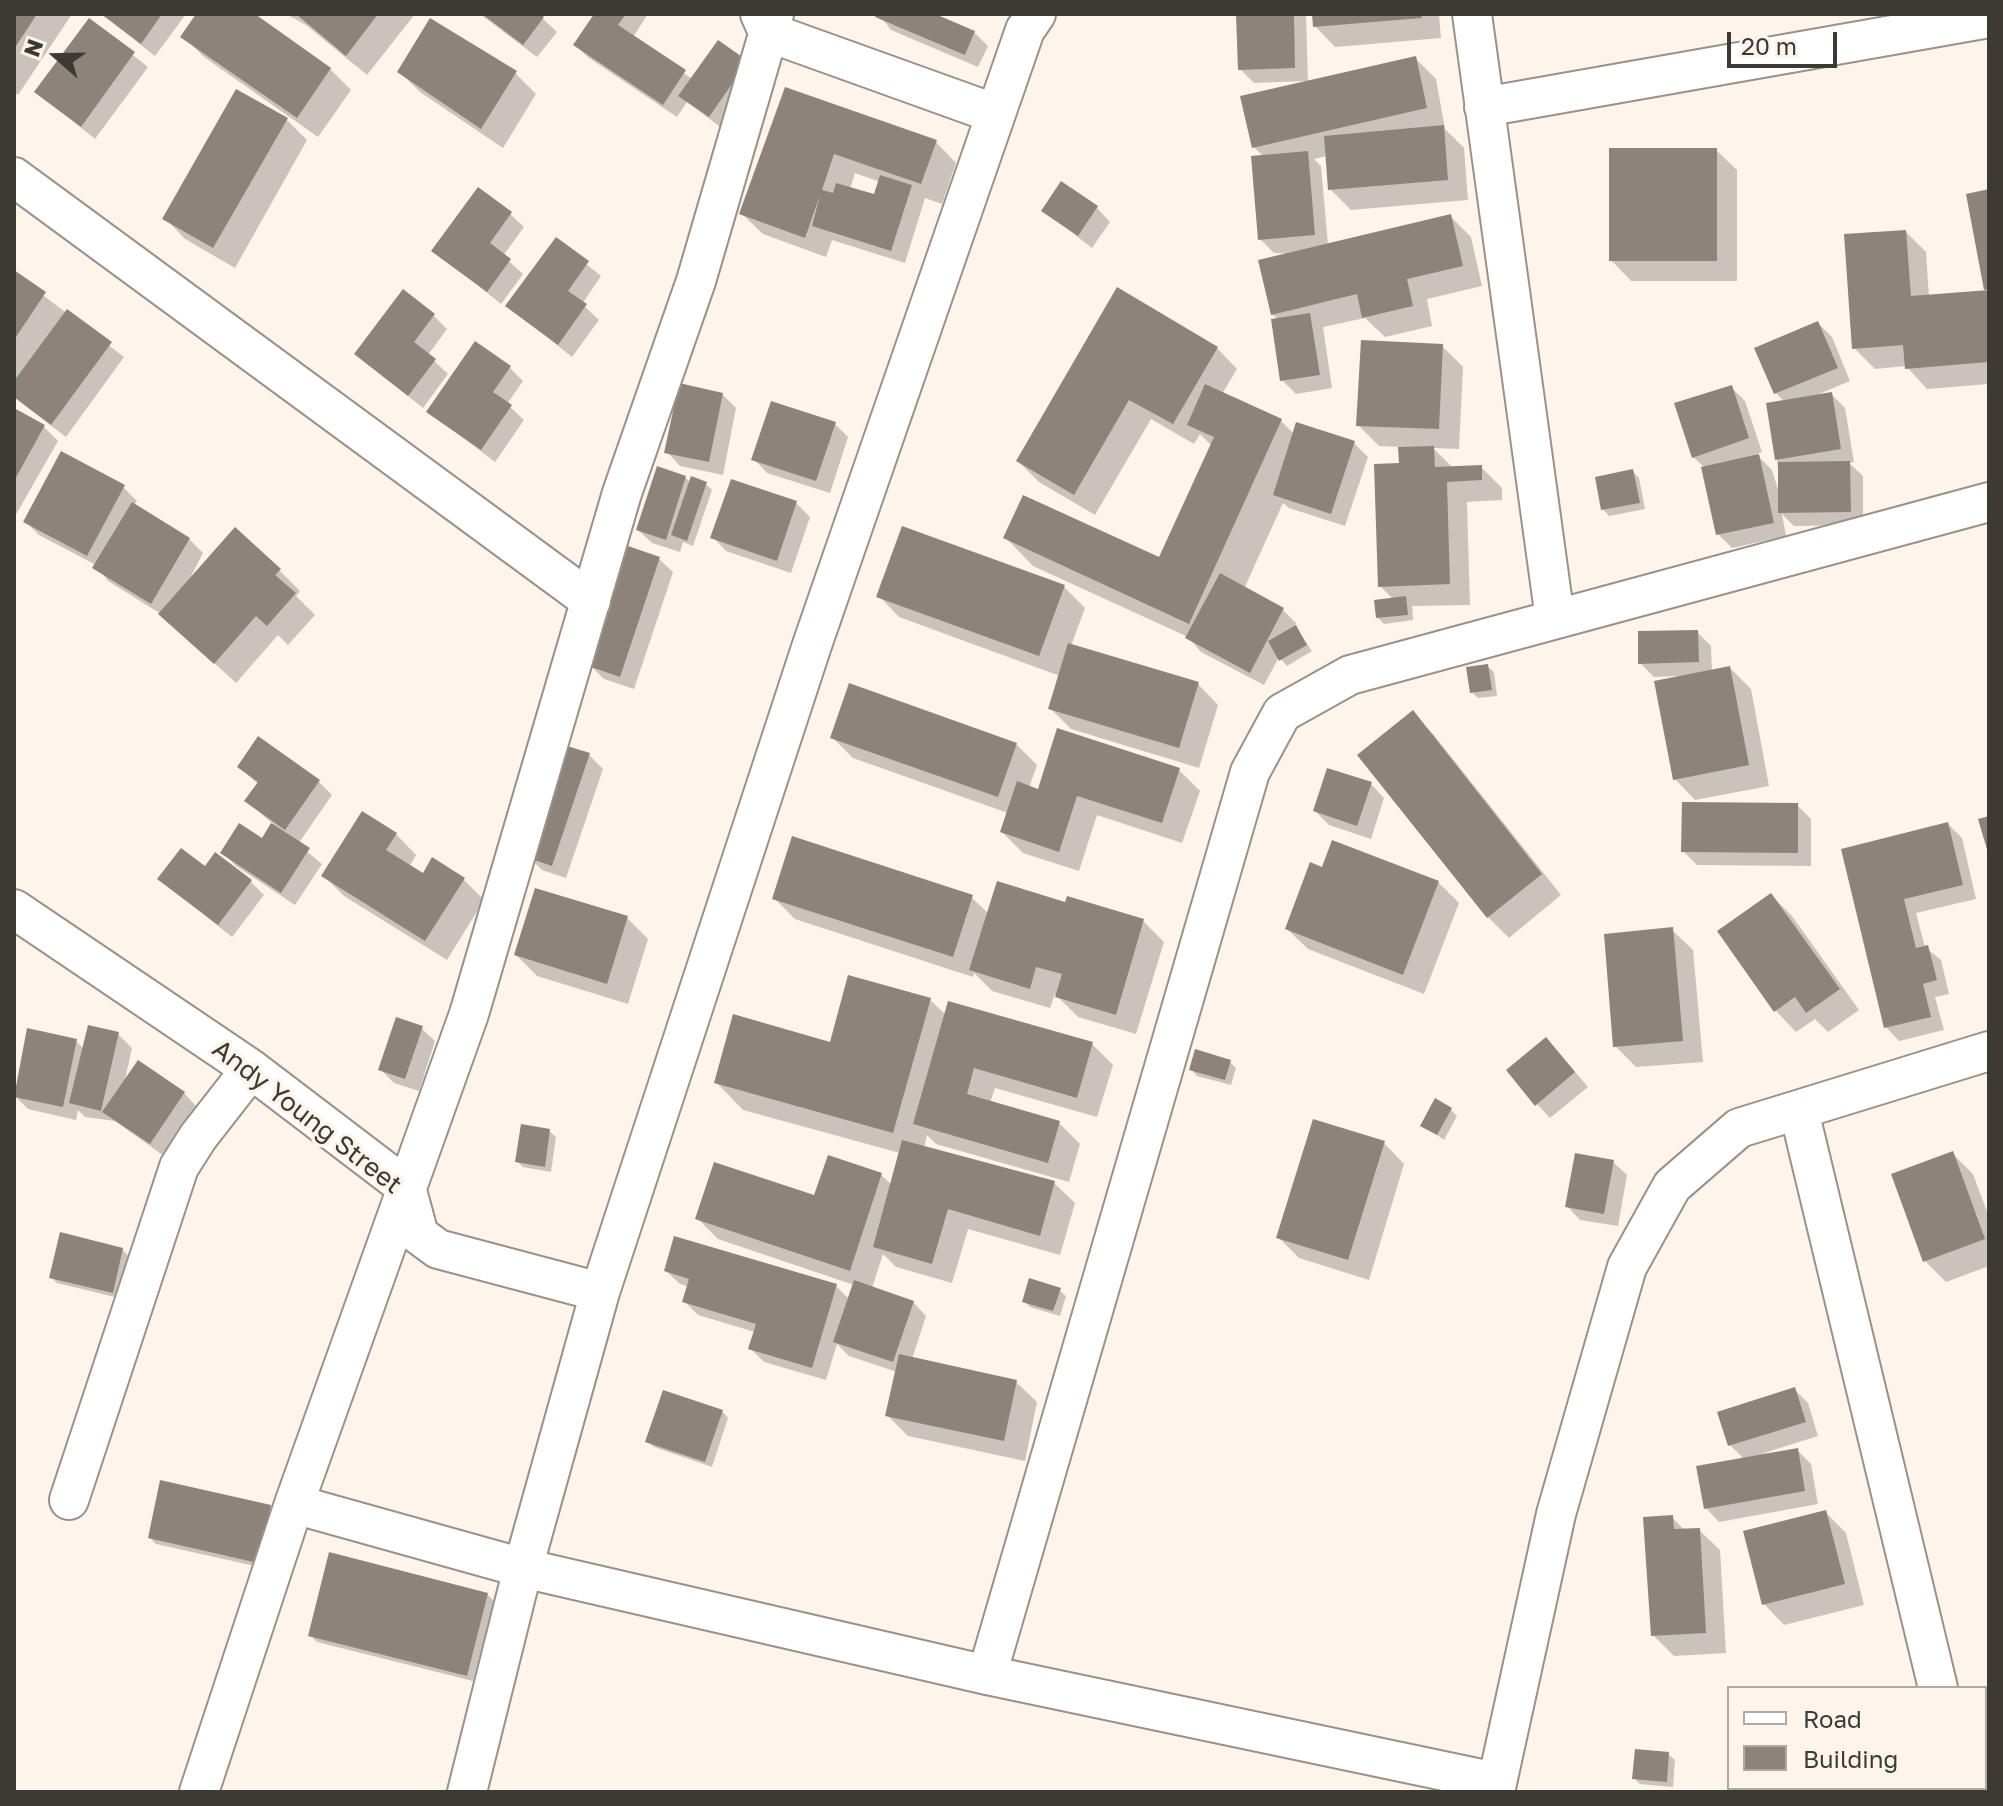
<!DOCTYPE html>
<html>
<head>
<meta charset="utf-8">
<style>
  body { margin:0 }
  #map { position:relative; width:2003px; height:1806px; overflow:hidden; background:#fdf4ec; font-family:"Golos Text",sans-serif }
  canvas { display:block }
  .frame { position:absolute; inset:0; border:16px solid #3d3935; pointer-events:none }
  .legend { position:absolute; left:1727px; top:1686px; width:260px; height:104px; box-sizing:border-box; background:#fdf4ec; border:2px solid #b0a9a3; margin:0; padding:10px 14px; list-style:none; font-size:24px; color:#3d3935 }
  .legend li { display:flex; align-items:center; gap:16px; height:40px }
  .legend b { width:40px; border:2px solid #b0a9a3 }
  .north { position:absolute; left:16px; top:16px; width:80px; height:80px; -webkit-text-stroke:6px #fdf4ec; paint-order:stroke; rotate:290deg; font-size:22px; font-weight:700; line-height:32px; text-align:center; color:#3d3935 }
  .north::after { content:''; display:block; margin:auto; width:28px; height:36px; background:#3d3935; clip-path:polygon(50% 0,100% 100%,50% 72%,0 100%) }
  .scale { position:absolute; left:1727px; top:32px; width:110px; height:36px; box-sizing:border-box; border:4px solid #3d3935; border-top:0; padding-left:10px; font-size:24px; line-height:28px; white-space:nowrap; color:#3d3935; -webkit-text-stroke:6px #fdf4ec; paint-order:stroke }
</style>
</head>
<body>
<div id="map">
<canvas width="2003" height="1806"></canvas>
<div class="frame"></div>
<ul class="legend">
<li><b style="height:10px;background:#fff"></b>Road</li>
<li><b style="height:22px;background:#8e837a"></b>Building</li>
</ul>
<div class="north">N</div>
<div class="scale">20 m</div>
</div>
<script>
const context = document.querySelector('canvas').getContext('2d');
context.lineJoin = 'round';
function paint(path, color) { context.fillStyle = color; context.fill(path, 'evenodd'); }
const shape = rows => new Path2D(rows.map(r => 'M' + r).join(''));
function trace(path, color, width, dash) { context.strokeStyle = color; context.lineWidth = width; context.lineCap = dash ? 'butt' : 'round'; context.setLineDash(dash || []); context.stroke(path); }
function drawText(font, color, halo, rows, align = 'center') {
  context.font = font + ' "Golos Text",sans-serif'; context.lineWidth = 7; context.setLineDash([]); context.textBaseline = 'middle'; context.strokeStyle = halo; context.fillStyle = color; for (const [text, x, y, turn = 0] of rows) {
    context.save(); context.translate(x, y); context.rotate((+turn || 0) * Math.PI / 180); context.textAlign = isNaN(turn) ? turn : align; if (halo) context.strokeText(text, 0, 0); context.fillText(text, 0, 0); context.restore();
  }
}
const shadow = shape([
  [14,14,72,14,18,95,14,92],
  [102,14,186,14,155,56],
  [199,14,252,14,330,69,351,90,318,137,204,57,183,36],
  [286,14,415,14,367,75,306,25],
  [480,14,538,14,557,32,537,57],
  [596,14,648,14,633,37,692,79,747,63,723,129,687,102,677,117,589,58,575,45],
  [879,14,930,14,974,32,988,46,978,67,891,30],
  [1238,14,1306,14,1308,83,1415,58,1436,79,1445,129,1464,148,1468,200,1351,210,1330,189,1327,156,1314,159,1321,166,1328,245,1450,216,1471,237,1482,286,1427,299,1432,326,1385,337,1365,318,1323,327,1332,388,1296,394,1282,380,1279,320,1272,314,1290,254,1274,253,1260,239,1264,157,1254,147,1306,81,1254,83,1240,69],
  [1314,14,1439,14,1441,38,1335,47,1315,26],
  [90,21,148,67,95,139,37,92],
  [400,72,515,73,536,94,503,148,420,92],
  [786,89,936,142,956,163,942,204,925,198,905,263,832,240,826,257,763,234,742,214],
  [855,173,880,182,875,197,850,189],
  [287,120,307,140,235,268,185,239,165,218],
  [1716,150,1737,170,1737,281,1631,281,1611,260],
  [1097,208,1110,222,1092,248,1044,211],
  [510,214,524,227,503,256,523,274,501,304,434,250],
  [1906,232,1926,252,1929,297,1989,292,1989,384,1927,389,1906,366,1875,369,1854,348],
  [556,240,601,276,582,304,599,320,572,357,508,306],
  [14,273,124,357,66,437,14,397],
  [434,316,447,329,428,355,448,374,423,408,356,354],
  [1818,323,1832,337,1850,381,1819,394,1831,394,1845,408,1854,462,1849,463,1863,476,1863,525,1794,526,1782,514,1786,536,1732,548,1718,534,1703,466,1693,457,1731,387,1745,401,1762,452,1756,454,1772,470,1780,496,1777,459,1785,402,1776,393],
  [1442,346,1463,367,1459,449,1433,448,1453,468,1481,467,1502,488,1502,500,1467,502,1470,605,1412,606,1413,620,1384,624,1378,618,1393,599,1380,586,1401,465,1400,447,1379,446,1358,425],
  [1217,348,1237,369,1222,394,1281,421,1294,434,1354,443,1368,457,1345,526,1289,508,1283,503,1244,589,1283,610,1296,623,1295,626,1312,651,1287,666,1279,657,1264,685,1201,652,1188,637,1033,566,1006,538,1160,560,1212,446,1200,434,1194,444,1151,419,1095,515,1039,482,1018,461],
  [509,367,523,381,507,404,524,420,495,462,429,412],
  [722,394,736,408,723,475,680,466,667,452],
  [14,410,44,427,58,441,14,518],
  [834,423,848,437,830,493,767,473,754,459],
  [1633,472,1639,478,1645,509,1609,516,1603,509],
  [685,477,691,483,706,484,712,490,693,546,683,542,680,552,652,543,638,530],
  [732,481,796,503,810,517,791,573,726,551,713,537],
  [123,487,137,501,134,506,189,539,203,553,186,586,279,570,300,591,296,596,315,615,288,645,278,635,236,683,161,614,108,581,96,565,39,535,25,521],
  [659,559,673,572,634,689,604,679,590,665],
  [1064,587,1085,608,1071,646,1198,684,1218,705,1199,768,1071,729,1050,708,1060,676,899,617,879,596],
  [1697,632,1711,646,1712,672,1730,668,1751,689,1769,786,1695,800,1675,779,1680,676,1654,677,1640,663],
  [1487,666,1494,672,1497,696,1478,698,1472,692],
  [1413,713,1433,734,1561,895,1509,938,1488,917],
  [832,737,1016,744,1037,765,1029,788,1039,791,1179,770,1200,791,1182,843,1097,815,1079,871,1023,853,1002,832,1008,813,853,758],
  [589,755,603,769,566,878,542,870,529,857],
  [239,767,319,782,332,795,298,844,322,864,295,905,236,866,222,852,262,841,273,824,247,801,259,785],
  [1371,784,1384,798,1371,839,1329,825,1315,811],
  [1797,805,1811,819,1811,866,1697,865,1683,851],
  [1948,824,1962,838,1976,899,1916,913,1925,947,1941,960,1949,994,1935,997,1944,1030,1899,1041,1886,1027,1843,850],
  [396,834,416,855,409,867,423,876,463,879,484,900,447,960,344,896,324,876],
  [159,879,250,881,264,895,232,937],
  [1438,882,1459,903,1424,994,1308,949,1287,929],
  [1771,895,1792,916,1859,1010,1828,1032,1815,1019,1796,1032,1776,1011,1720,932],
  [971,897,989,914,1067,905,1143,921,1164,942,1136,1034,1078,1017,1055,994,1050,1008,992,991,974,973,973,977,795,919,774,898],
  [627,918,648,939,628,1004,537,976,516,955],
  [1672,930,1693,950,1703,1062,1636,1067,1615,1046],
  [930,1000,946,1015,1092,1044,1113,1065,1097,1117,995,1088,990,1103,1059,1123,1080,1144,1069,1182,936,1144,927,1135,924,1148,1054,1183,1075,1203,1060,1255,968,1229,952,1283,896,1267,883,1254,872,1288,913,1302,926,1316,912,1359,1016,1382,1037,1402,1025,1461,908,1436,887,1415,897,1372,849,1356,837,1344,826,1380,764,1362,750,1348,755,1332,698,1315,684,1301,689,1287,680,1284,666,1271,836,1286,849,1299,854,1285,718,1239,698,1219,816,1198,881,1175,892,1185,900,1153,743,1110,716,1082,831,1044],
  [421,1028,435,1041,419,1091,394,1083,381,1070],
  [118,1034,132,1048,124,1084,184,1093,197,1107,164,1156,115,1121,85,1117,78,1110,76,1120,28,1109,15,1096,76,1041,84,1049],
  [1559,1053,1588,1087,1550,1118,1537,1104],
  [1230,1062,1236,1068,1231,1085,1197,1076,1191,1069],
  [1450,1109,1457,1116,1444,1140,1423,1125],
  [549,1131,556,1137,551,1172,523,1167,517,1161],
  [1384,1143,1404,1164,1369,1280,1299,1258,1278,1237],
  [1952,1153,1973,1174,1989,1217,1989,1266,1946,1282,1925,1261],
  [1613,1162,1627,1175,1618,1226,1580,1220,1567,1206],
  [122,1249,128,1256,119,1298,57,1283,51,1277],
  [1059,1290,1066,1296,1060,1316,1030,1307,1024,1301],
  [1794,1389,1808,1403,1818,1436,1761,1454,1797,1450,1811,1464,1818,1504,1719,1522,1706,1508,1744,1459,1730,1445],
  [722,1411,728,1418,712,1467,654,1447,647,1441],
  [270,1507,276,1513,264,1568,156,1544,150,1538],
  [1825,1512,1846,1533,1864,1605,1784,1625,1764,1604],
  [1672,1517,1685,1531,1699,1530,1720,1550,1726,1653,1674,1656,1653,1635],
  [487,1594,494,1601,473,1681,317,1642,310,1635],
  [1668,1754,1675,1760,1673,1787,1640,1784,1634,1778]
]);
const building = shape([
  [14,14,37,14,14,49],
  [101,14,162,14,141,44],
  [196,14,255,14,331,68,297,118,180,37],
  [296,14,378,14,346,56],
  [482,14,541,14,544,17,523,45],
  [594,14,626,14,618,25,686,70,663,105,573,45],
  [876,14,935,14,975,31,965,55,875,17],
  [1236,14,1294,14,1295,68,1238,70],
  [1312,14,1421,14,1422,18,1313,27],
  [89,18,135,52,81,127,34,92],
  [430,18,517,71,481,129,397,72],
  [718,40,748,61,709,117,678,96],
  [1416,56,1427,108,1252,148,1240,96],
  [785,87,937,140,921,184,834,154,822,190,833,193,836,183,874,194,880,175,912,185,891,251,812,226,820,195,805,238,739,214],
  [236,89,288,118,213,248,162,219],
  [1444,125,1448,180,1328,190,1324,136],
  [1609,148,1717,148,1717,261,1609,261],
  [1308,151,1315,235,1258,240,1251,156],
  [1061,181,1098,206,1078,236,1041,211],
  [478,187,512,212,490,243,511,259,487,292,431,251],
  [1989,189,1989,289,1984,290,1966,194],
  [1451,214,1463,266,1407,279,1413,306,1362,318,1357,294,1271,315,1258,260],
  [1906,230,1911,296,1989,290,1989,362,1905,369,1903,345,1852,349,1844,234],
  [556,237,589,261,568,291,587,304,558,345,505,306],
  [14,270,46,292,14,340],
  [1117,287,1218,347,1173,424,1129,400,1074,495,1016,461],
  [403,289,435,314,414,342,436,359,408,396,354,354],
  [67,309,112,342,51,425,14,397,14,381],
  [1310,313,1320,375,1280,381,1271,319],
  [1818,321,1838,368,1774,394,1754,348],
  [1361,340,1443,344,1439,429,1356,426],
  [475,341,511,366,493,392,512,405,481,450,426,412],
  [679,383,723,393,709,462,664,453],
  [1205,384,1282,419,1189,624,1003,538,1023,495,1159,557,1214,437,1187,425],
  [1732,385,1749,438,1692,458,1674,403],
  [1832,392,1841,449,1775,460,1766,403],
  [771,401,836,422,816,481,751,460],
  [14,408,45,425,14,481],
  [1296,422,1355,441,1331,514,1273,495],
  [1434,446,1435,467,1482,465,1482,480,1447,482,1450,584,1378,587,1374,464,1399,463,1398,447],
  [61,451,125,485,87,556,23,522],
  [1759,454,1774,523,1716,535,1701,467],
  [1850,461,1851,512,1778,513,1778,462],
  [657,466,686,476,666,540,636,530],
  [1633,469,1640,503,1601,510,1595,477],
  [691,476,707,482,687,541,671,535],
  [731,479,797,501,777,561,710,538],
  [132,502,190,538,151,604,92,568],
  [902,526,1065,585,1039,656,876,597],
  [235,527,281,569,275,575,296,593,267,626,256,616,214,664,158,614],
  [628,546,660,557,620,677,588,666],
  [1220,573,1284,608,1250,673,1185,638],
  [1406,596,1408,615,1376,618,1374,600],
  [1296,625,1307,645,1279,661,1268,641],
  [1698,630,1699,662,1638,664,1638,631],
  [1068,643,1199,682,1179,748,1048,709],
  [1488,664,1492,690,1470,693,1466,667],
  [1730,666,1749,765,1673,780,1654,681],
  [849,683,1017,743,998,797,830,738],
  [1413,710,1542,874,1487,918,1357,755],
  [1057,728,1180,768,1162,823,1077,796,1059,852,1000,832,1017,781,1038,789],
  [258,736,320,780,285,830,244,801,258,782,237,767],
  [564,745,590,753,552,866,526,857],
  [1327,768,1372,782,1357,826,1313,811],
  [1682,802,1798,803,1798,853,1681,852],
  [362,811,397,833,386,850,423,873,432,857,465,878,425,941,321,876],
  [1989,816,1989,853,1988,853,1978,819],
  [1948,822,1963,885,1904,899,1916,948,1928,945,1937,980,1923,984,1931,1017,1884,1028,1841,849],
  [239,823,262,838,271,823,310,848,281,893,220,853],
  [792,836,973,895,953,957,772,899],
  [1332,840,1439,881,1403,975,1285,929,1310,862,1322,867],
  [181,848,205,866,215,852,252,880,218,925,157,879],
  [997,881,1065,902,1067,896,1144,919,1116,1015,1055,997,1062,974,1036,967,1030,989,969,970],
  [535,888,628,916,607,984,514,955],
  [1771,893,1840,989,1806,1013,1795,997,1774,1012,1717,931],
  [1673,927,1683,1041,1613,1047,1604,934],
  [848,975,931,998,893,1133,714,1083,733,1014,830,1042],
  [948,1001,1093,1042,1077,1098,974,1068,967,1094,1060,1121,1048,1163,913,1124],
  [396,1017,423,1026,405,1079,378,1070],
  [88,1025,119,1032,101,1111,69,1103],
  [27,1028,77,1039,63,1107,14,1097],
  [1546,1037,1575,1072,1535,1106,1506,1070],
  [1195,1049,1231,1060,1225,1080,1189,1070],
  [138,1060,185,1092,150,1144,102,1112],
  [1435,1098,1452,1108,1437,1135,1420,1126],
  [1313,1119,1385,1141,1348,1260,1276,1238],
  [521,1124,550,1129,545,1167,515,1162],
  [902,1140,1055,1181,1040,1236,948,1209,932,1264,873,1247],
  [1953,1151,1985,1239,1923,1262,1891,1174],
  [1575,1153,1614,1160,1604,1214,1565,1207],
  [828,1155,882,1173,850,1271,695,1219,714,1162,814,1195],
  [60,1232,123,1248,113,1293,49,1278],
  [674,1236,837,1284,812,1368,748,1349,756,1324,682,1302,689,1279,664,1271],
  [1029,1278,1061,1288,1053,1311,1022,1302],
  [854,1280,914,1301,893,1362,833,1342],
  [899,1354,1017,1380,1004,1441,885,1416],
  [1795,1387,1806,1422,1728,1446,1717,1412],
  [663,1390,723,1410,705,1462,645,1442],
  [1798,1448,1805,1491,1704,1509,1696,1466],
  [160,1480,271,1505,258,1563,148,1538],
  [1826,1510,1845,1584,1762,1605,1743,1531],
  [1673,1515,1674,1529,1700,1528,1706,1633,1651,1636,1643,1517],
  [329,1552,488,1593,467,1676,308,1636],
  [1635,1749,1669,1752,1667,1782,1632,1779]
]);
const minor = shape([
  [760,14,768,32,996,114],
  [1472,14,1555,619],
  [1484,107,1989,18],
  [14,177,591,601],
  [14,909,251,1069,406,1187,419,1235,438,1249,600,1292],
  [1799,1111,1938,1688],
  [69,1500,179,1167,198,1137,251,1069],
  [294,1504,523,1568,987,1675,1496,1782],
  [987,1675,1250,772,1282,713,1350,675,1989,502],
  [1963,1788,1964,1792],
  [199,1792,294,1504,469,1014,622,493,696,281,774,14],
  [467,1792,523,1568,600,1292,812,645,1025,30,1036,14],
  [1495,1792,1556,1514,1627,1267,1672,1186,1739,1128,1989,1051]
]);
const streetNames = [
  ["Andy Young Street",307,1117,38]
];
paint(shadow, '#0003');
paint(building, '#8e837a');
trace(minor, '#9c9188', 42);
trace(minor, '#fff', 38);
drawText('26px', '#3d3935', '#fdf4ec', streetNames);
</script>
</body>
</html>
